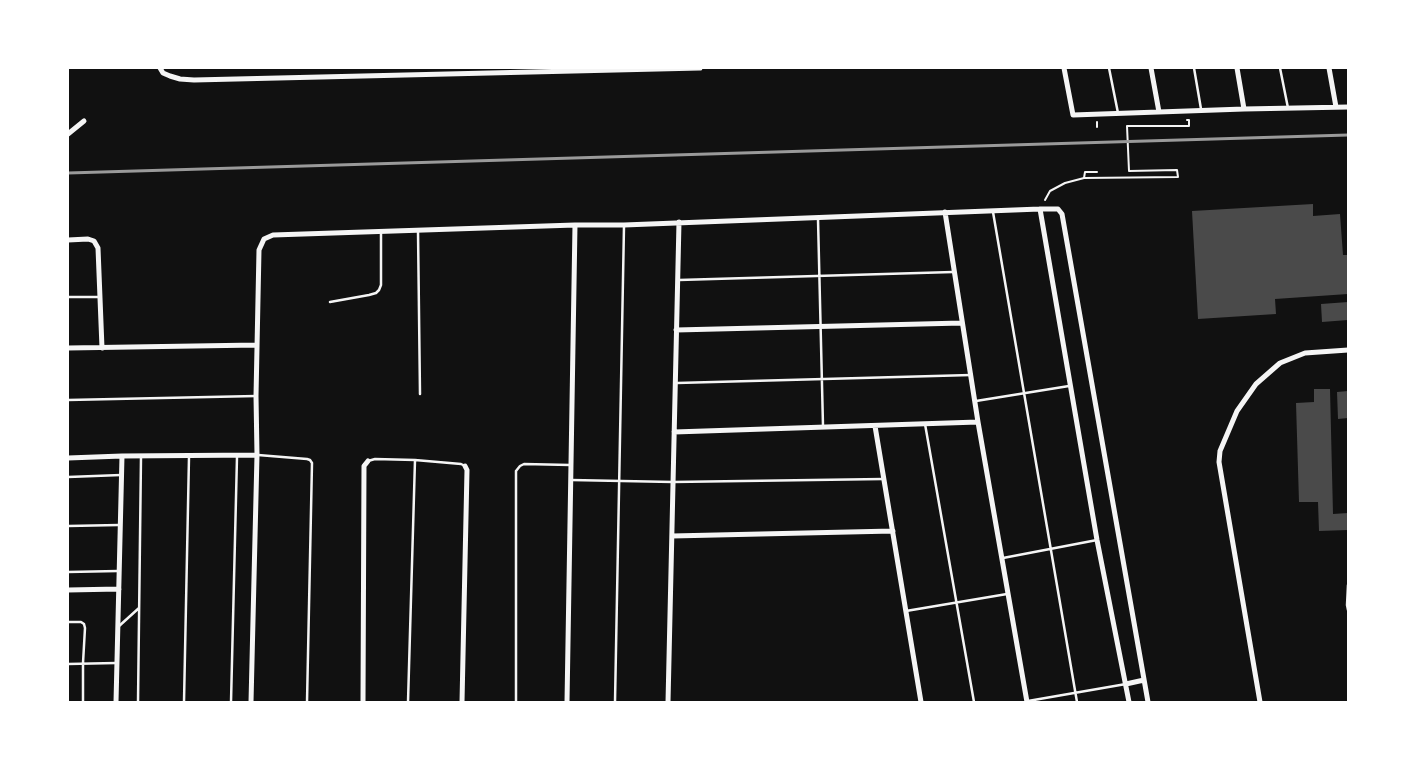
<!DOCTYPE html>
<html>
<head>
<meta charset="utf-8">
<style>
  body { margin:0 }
  #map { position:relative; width:1416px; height:770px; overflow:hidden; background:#111; font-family:Jost,sans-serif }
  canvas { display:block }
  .frame { position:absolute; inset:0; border:69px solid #fff; pointer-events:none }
</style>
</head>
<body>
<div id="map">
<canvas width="1416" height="770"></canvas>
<div class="frame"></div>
</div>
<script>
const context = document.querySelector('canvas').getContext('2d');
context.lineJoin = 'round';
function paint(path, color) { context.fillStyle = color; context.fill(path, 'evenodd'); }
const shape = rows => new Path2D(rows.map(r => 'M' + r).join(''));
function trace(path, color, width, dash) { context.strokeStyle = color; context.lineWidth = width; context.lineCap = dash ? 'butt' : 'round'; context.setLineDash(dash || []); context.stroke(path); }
const building = shape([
  [1313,204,1313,216,1340,214,1343,255,1348,255,1348,294,1275,299,1276,314,1198,319,1192,211],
  [1348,302,1348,320,1322,322,1321,304],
  [1314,389,1330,389,1333,514,1348,513,1348,530,1319,531,1318,502,1299,502,1296,403,1314,402],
  [1348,391,1348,418,1338,419,1337,392]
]);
const path = shape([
  [1097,122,1097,127],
  [1084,178,1085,172,1097,172],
  [1045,200,1050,191,1065,183,1084,178,1178,177,1177,170,1129,171,1127,126,1189,126,1189,120,1187,120]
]);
const service = shape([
  [1109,68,1118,113],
  [1194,68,1201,109],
  [1280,68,1288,108],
  [993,212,1077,702],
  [818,219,823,426],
  [418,231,420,394],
  [679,280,953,272],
  [68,297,99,297],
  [330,302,369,295,376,293,379,290,381,285,381,233],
  [677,383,971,375],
  [68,400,256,396],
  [976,401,1069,386],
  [925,424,974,702],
  [258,455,307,459,310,460,312,463,307,702],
  [368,461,375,459,415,460,461,464,465,466],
  [68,477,121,475],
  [571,480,673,482,883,479],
  [68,526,119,525],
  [1003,558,1097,540],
  [68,572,118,571],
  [1348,585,1347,605,1348,610],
  [906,611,1007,594],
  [68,622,81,622,84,624,85,628,83,663,83,702],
  [118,627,139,608],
  [68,664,116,663],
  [1028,701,1126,684],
  [138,702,141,457],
  [184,702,189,457],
  [231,702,237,457],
  [408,702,415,460],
  [516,702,516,471,520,466,524,464,570,465],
  [615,702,624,226]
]);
const minor = shape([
  [160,68,163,73,170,76,180,79,194,80,700,68],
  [1064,68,1073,115,1244,109,1348,107],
  [1151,68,1159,112],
  [1237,68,1244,109],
  [1329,68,1336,107],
  [68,134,84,121],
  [1040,209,1097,540,1129,702],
  [945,212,978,422,1027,702],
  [68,240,88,239,94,241,98,248,102,348],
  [676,330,962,323],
  [68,348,257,345],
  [875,426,921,702],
  [674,432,978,422],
  [68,458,122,456,257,455],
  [672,536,893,531],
  [68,590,119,589],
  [1126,684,1144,680],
  [116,702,122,456],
  [251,702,257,455,256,396,259,250,264,239,273,235,575,225,624,225,1040,209,1058,209,1062,214,1148,702],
  [363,702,364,466,368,461],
  [462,702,467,470,465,466],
  [567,702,575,225],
  [668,702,679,222],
  [1260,702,1219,462,1220,451,1237,411,1256,384,1280,363,1305,353,1348,350]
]);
const rail = shape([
  [68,173,1348,135]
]);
paint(building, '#4a4a4a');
trace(path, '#f5f5f5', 2);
trace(service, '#f5f5f5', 2.5);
trace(minor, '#f5f5f5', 5);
trace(rail, '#9a9a9a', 3);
</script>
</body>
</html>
